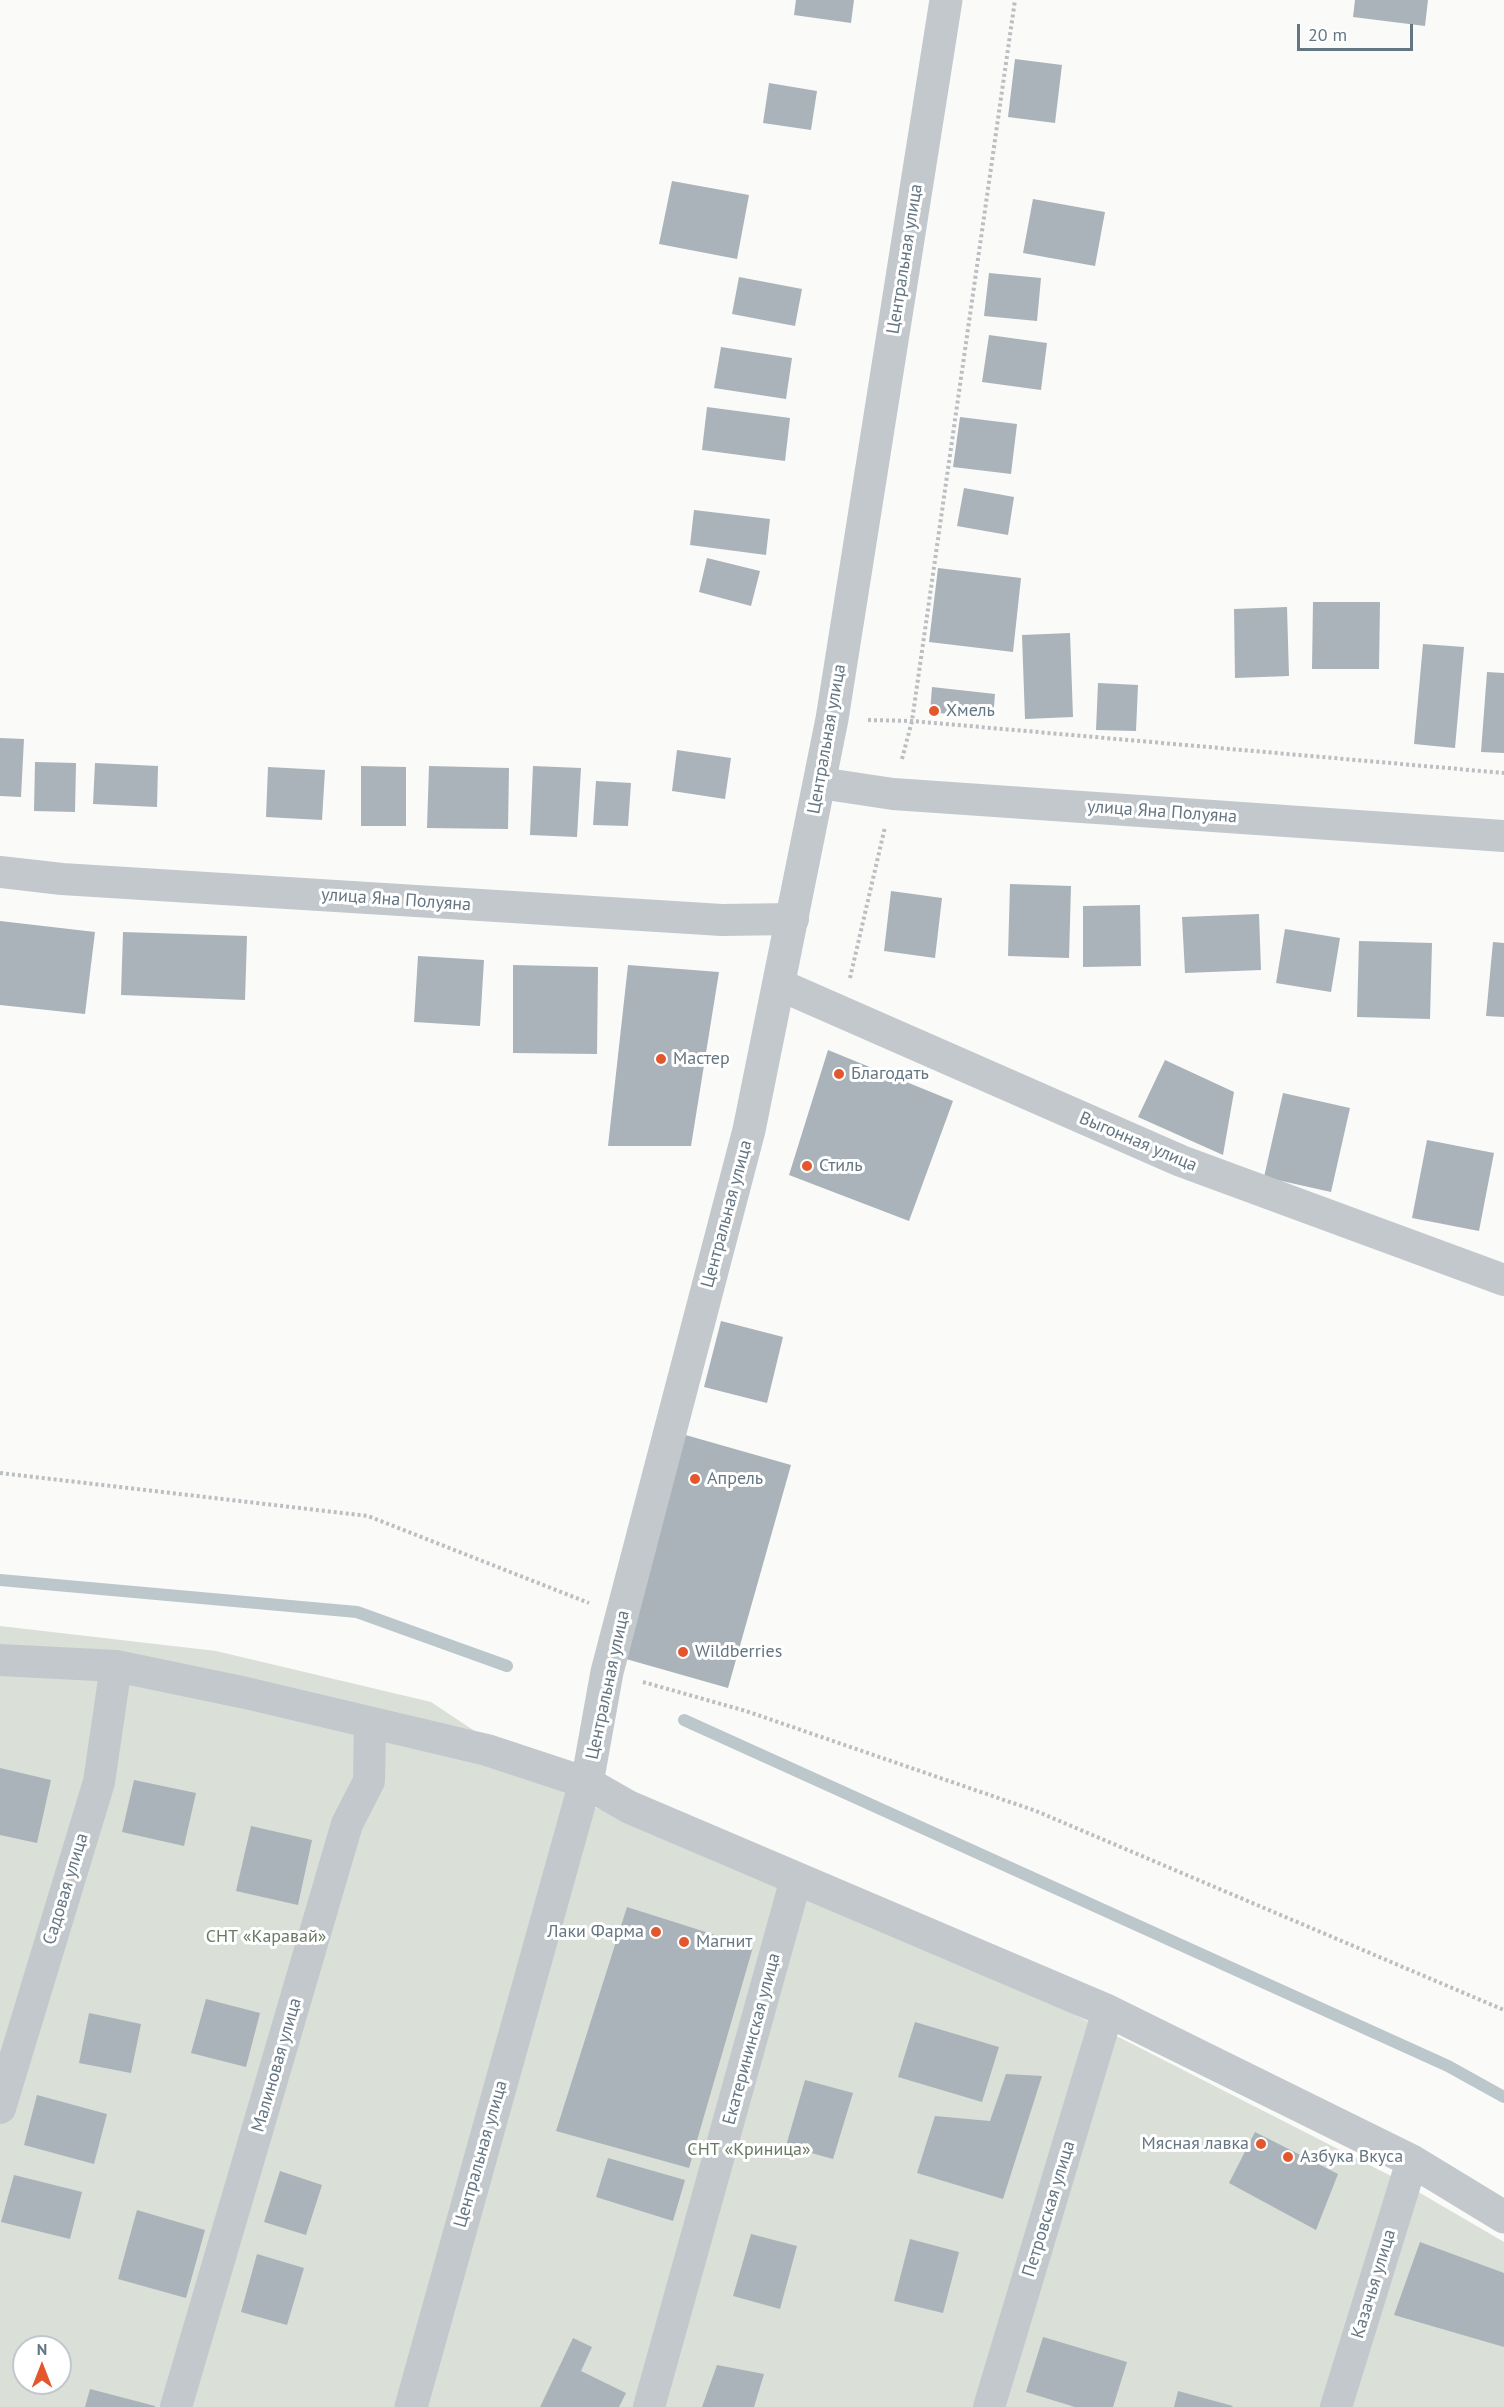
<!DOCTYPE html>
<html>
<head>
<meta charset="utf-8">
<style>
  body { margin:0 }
  #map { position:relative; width:1504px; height:2407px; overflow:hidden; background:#fafaf8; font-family:"PT Sans",sans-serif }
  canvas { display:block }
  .north { position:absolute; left:12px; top:2335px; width:60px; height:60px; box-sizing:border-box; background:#fff; border:2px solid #c1c8cd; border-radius:50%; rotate:0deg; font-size:16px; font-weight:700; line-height:24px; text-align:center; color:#657683 }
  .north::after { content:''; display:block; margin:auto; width:21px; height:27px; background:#e4572e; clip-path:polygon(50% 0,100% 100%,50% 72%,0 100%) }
  .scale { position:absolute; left:1297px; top:24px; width:116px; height:27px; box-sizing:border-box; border:3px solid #657683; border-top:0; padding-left:8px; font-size:18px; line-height:21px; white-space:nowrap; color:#657683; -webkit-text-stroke:4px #fff; paint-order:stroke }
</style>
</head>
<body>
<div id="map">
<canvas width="1504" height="2407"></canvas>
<div class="north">N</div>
<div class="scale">20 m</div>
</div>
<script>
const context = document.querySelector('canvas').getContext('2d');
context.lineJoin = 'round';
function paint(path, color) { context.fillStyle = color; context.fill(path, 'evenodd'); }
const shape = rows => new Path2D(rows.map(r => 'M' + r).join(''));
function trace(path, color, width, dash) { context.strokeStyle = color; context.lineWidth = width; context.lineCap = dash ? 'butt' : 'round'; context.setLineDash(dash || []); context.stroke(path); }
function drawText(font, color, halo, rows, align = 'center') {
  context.font = font + ' "PT Sans",sans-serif'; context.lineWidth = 6; context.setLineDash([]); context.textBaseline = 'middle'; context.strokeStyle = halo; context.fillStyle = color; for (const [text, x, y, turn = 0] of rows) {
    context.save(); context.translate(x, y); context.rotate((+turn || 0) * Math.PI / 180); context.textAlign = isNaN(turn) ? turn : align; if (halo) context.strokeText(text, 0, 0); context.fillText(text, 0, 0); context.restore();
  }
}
const green = shape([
  [0,1626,216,1651,431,1702,580,1801,997,1975,1391,2176,1504,2242,1504,2407,0,2407],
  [24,2347,60,2347,60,2383,24,2383]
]);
const stream = shape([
  [0,1580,357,1612,507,1666],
  [684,1720,1448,2066,1504,2097]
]);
const building = shape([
  [796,0,854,0,851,23,794,15],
  [1355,0,1428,0,1425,26,1353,17],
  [1015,59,1062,65,1055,123,1008,117],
  [769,83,817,91,811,130,763,123],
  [672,181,749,195,737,259,659,244],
  [1033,199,1105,212,1095,266,1023,253],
  [989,273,1041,278,1037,321,984,316],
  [739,277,802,289,795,326,732,314],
  [989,335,1047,343,1041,390,982,382],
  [721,347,792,358,786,399,714,388],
  [707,407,790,418,785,461,702,450],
  [960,417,1017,424,1011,474,953,467],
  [964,488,1014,497,1008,535,957,526],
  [694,510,770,519,766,555,690,545],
  [707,558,760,571,751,606,699,592],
  [938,568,1021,578,1013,652,929,642],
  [1313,602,1380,602,1379,669,1312,669],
  [1287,607,1289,676,1235,678,1234,609],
  [1070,633,1073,717,1025,719,1022,635],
  [1423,644,1464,647,1455,748,1414,744],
  [1487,672,1504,673,1504,753,1481,752],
  [1098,683,1138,685,1136,731,1096,730],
  [932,687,995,694,993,719,930,712],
  [0,738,24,739,21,797,0,796],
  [677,750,731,758,725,799,672,791],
  [35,762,76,763,75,812,34,811],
  [95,763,158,766,157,807,93,804],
  [361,766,406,767,406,826,361,826],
  [429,766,509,768,508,829,427,828],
  [533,766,581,768,577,837,530,835],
  [268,767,325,770,322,820,266,817],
  [596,781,631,783,628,826,593,825],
  [1010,884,1071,886,1069,958,1008,956],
  [891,891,942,898,935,958,884,951],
  [1140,905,1141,966,1083,967,1083,906],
  [1259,914,1261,970,1185,973,1182,917],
  [0,921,95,932,85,1014,0,1005],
  [1285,929,1340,938,1331,992,1276,983],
  [123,932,247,936,245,1000,121,995],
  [1359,941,1432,943,1430,1019,1357,1017],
  [1493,942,1504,943,1504,1017,1486,1016],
  [418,956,484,960,480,1026,414,1022],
  [513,965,598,967,597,1054,513,1053],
  [628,965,719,972,691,1146,608,1146],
  [828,1050,953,1101,909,1221,789,1175],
  [1165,1060,1234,1092,1223,1155,1138,1117],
  [1283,1093,1350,1108,1331,1192,1264,1177],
  [1427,1140,1494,1153,1479,1231,1412,1218],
  [721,1321,783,1337,767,1403,704,1387],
  [682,1434,791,1465,728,1688,619,1657],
  [0,1768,51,1780,37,1843,0,1835],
  [134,1780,196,1793,184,1846,122,1832],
  [251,1826,312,1840,298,1905,236,1891],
  [627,1907,753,1947,689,2168,556,2131],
  [206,1999,260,2013,246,2067,191,2053],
  [89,2013,141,2024,131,2073,79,2063],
  [915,2022,999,2047,982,2102,898,2077],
  [1006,2074,1042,2076,1003,2199,917,2173,935,2116,990,2121],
  [805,2080,853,2093,833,2159,786,2146],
  [37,2095,107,2114,94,2164,24,2145],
  [1255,2132,1338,2174,1316,2230,1229,2183],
  [608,2158,685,2180,673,2221,596,2197],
  [280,2171,322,2185,306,2235,264,2222],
  [14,2175,82,2192,70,2239,1,2222],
  [137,2210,205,2230,186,2298,118,2279],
  [751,2234,797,2246,780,2309,733,2296],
  [910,2239,959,2252,943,2313,894,2301],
  [1420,2242,1504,2273,1504,2347,1394,2315],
  [257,2254,304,2268,287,2325,241,2312],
  [1043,2337,1127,2362,1113,2407,1075,2407,1026,2392],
  [573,2338,592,2347,581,2371,626,2393,619,2407,540,2407],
  [717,2365,764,2374,754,2407,702,2407],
  [90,2389,155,2406,155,2407,85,2407],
  [1178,2391,1233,2406,1232,2407,1174,2407]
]);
const path = shape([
  [868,720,912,721,1504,773],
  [902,759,912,721,1015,0],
  [850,978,885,827],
  [0,1473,368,1516,589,1603],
  [643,1682,746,1711,1036,1811,1504,2010]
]);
const minor = shape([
  [820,783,893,794,1504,836],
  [0,872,62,879,722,920,793,919],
  [780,985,1181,1161,1504,1280],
  [0,1660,116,1666,246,1693,487,1750,587,1783],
  [0,2108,99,1782,116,1666],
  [176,2407,347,1824,369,1781,370,1724],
  [649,2407,796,1879],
  [989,2407,1108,2011],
  [1336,2407,1412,2161]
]);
const tertiary = shape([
  [587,1783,629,1807,1108,2011,1412,2161,1504,2217],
  [411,2407,580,1801,587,1783,607,1672,749,1130,832,719,946,0]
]);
const markers = [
  [934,711,6,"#e4572e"],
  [661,1059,6,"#e4572e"],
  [839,1074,6,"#e4572e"],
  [807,1166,6,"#e4572e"],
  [695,1479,6,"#e4572e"],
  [683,1652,6,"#e4572e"],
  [656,1932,6,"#e4572e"],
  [684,1942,6,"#e4572e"],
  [1261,2144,6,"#e4572e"],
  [1288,2157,6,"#e4572e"]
];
const streetNames = [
  ["Центральная улица",905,259,-81],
  ["Центральная улица",827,739,-80],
  ["улица Яна Полуяна",1162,812,4],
  ["улица Яна Полуяна",396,900,4],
  ["Выгонная улица",1138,1142,23],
  ["Центральная улица",727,1214,-75],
  ["Центральная улица",608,1685,-78],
  ["Садовая улица",66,1889,-73],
  ["Екатерининская улица",752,2039,-75],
  ["Малиновая улица",277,2065,-74],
  ["Центральная улица",481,2154,-74],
  ["Петровская улица",1049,2209,-73],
  ["Казачья улица",1374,2284,-73]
];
const poiNames = [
  ["Хмель",946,711],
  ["Мастер",673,1059],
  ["Благодать",851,1074],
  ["Стиль",819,1166],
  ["Апрель",707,1479],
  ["Wildberries",695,1652],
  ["Лаки Фарма",644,1932,"right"],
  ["Магнит",696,1942],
  ["Мясная лавка",1249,2144,"right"],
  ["Азбука Вкуса",1300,2157]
];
const parkNames = [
  ["СНТ «Каравай»",266,1937],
  ["СНТ «Криница»",749,2150]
];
paint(green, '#dadfd7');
trace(stream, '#bbc7cb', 12);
paint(building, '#aab3b9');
trace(path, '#bbbfc2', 4, [3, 3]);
trace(minor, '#c3c8cc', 32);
trace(tertiary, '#c3c8cc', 33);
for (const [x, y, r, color] of markers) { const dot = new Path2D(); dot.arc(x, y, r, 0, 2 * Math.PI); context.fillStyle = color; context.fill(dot); trace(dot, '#fff', 2); }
drawText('18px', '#657683', '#fff', streetNames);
drawText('18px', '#657683', '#fff', poiNames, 'left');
drawText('18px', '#687a64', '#fff', parkNames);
</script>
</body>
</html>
